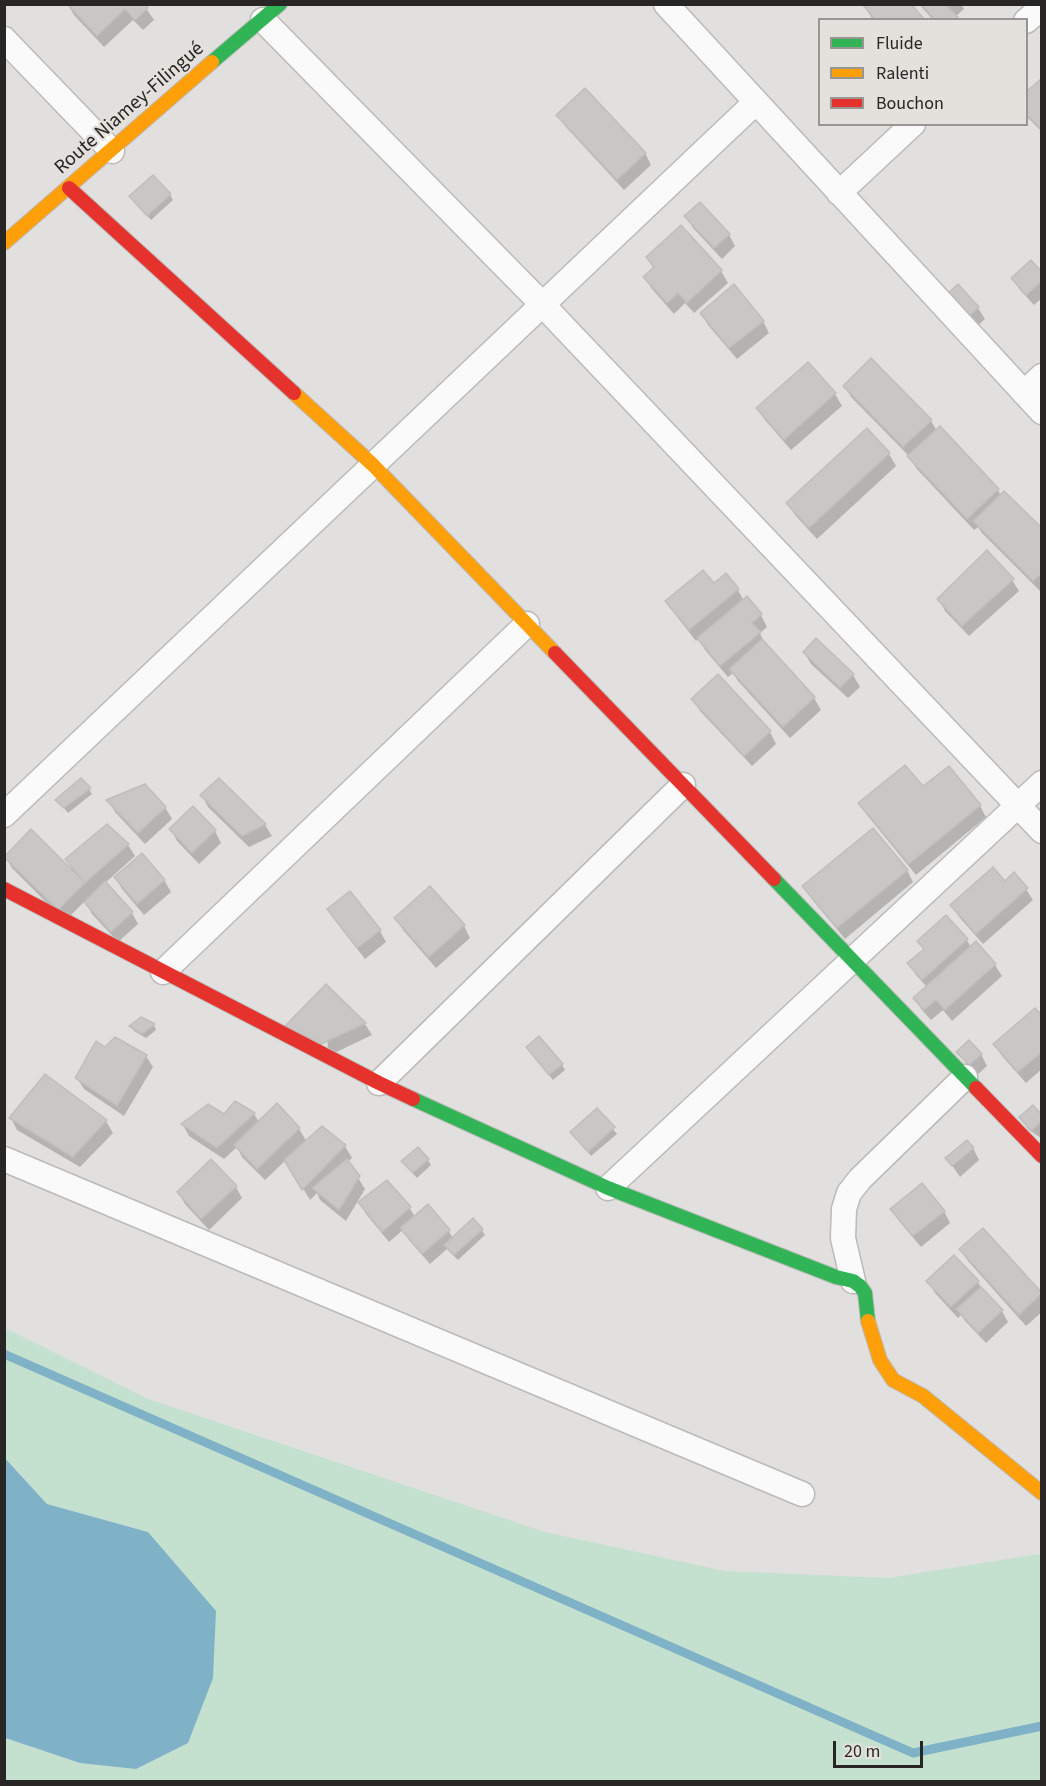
<!DOCTYPE html>
<html>
<head>
<meta charset="utf-8">
<style>
  body { margin:0 }
  #map { position:relative; width:1046px; height:1786px; overflow:hidden; background:#e2e0de; font-family:"Source Sans 3",sans-serif }
  canvas { display:block }
  .frame { position:absolute; inset:0; border:6px solid #272624; pointer-events:none }
  .legend { position:absolute; left:818px; top:18px; width:210px; height:108px; box-sizing:border-box; background:#e4e0dc; border:2px solid #989692; margin:0; padding:8px 10px; list-style:none; font-size:18px; color:#272624 }
  .legend li { display:flex; align-items:center; gap:12px; height:30px }
  .legend b { width:30px; border:2px solid #989692 }
  .scale { position:absolute; left:833px; top:1741px; width:90px; height:27px; box-sizing:border-box; border:3px solid #272624; border-top:0; padding-left:8px; font-size:18px; line-height:21px; white-space:nowrap; color:#272624; -webkit-text-stroke:4px #e4e0dc; paint-order:stroke }
</style>
</head>
<body>
<div id="map">
<canvas width="1046" height="1786"></canvas>
<div class="frame"></div>
<ul class="legend">
<li><b style="height:8px;background:#30b455"></b>Fluide</li>
<li><b style="height:8px;background:#ff9f0a"></b>Ralenti</li>
<li><b style="height:8px;background:#e5322d"></b>Bouchon</li>
</ul>
<div class="scale">20 m</div>
</div>
<script>
const context = document.querySelector('canvas').getContext('2d');
context.lineJoin = 'round';
function paint(path, color) { context.fillStyle = color; context.fill(path, 'evenodd'); }
const shape = rows => new Path2D(rows.map(r => 'M' + r).join(''));
function trace(path, color, width, dash) { context.strokeStyle = color; context.lineWidth = width; context.lineCap = dash ? 'butt' : 'round'; context.setLineDash(dash || []); context.stroke(path); }
function drawText(font, color, halo, rows, align = 'center') {
  context.font = font + ' "Source Sans 3",sans-serif'; context.lineWidth = 4.5; context.setLineDash([]); context.textBaseline = 'middle'; context.strokeStyle = halo; context.fillStyle = color; for (const [text, x, y, turn = 0] of rows) {
    context.save(); context.translate(x, y); context.rotate((+turn || 0) * Math.PI / 180); context.textAlign = isNaN(turn) ? turn : align; if (halo) context.strokeText(text, 0, 0); context.fillText(text, 0, 0); context.restore();
  }
}
const green = shape([
  [5,1328,148,1399,545,1532,725,1571,889,1578,1038,1554,1041,1556,1041,1781,5,1782,4,1738,80,1763,148,1532,47,1504,5,1457]
]);
const water = shape([
  [4,1457,47,1504,148,1532,216,1611,213,1678,188,1743,136,1769,80,1763,5,1738]
]);
const shadow = shape([
  [68,4,143,4,154,20,143,30,133,20,104,47,74,15],
  [863,4,923,20,873,20],
  [919,4,961,4,964,9,955,17,957,20,933,20],
  [1042,80,1042,132,1026,116,1026,94],
  [558,115,645,153,651,165,624,190,565,126],
  [170,195,173,200,151,220,131,197],
  [686,216,729,235,735,246,722,259,693,228],
  [681,227,721,271,728,283,694,313,685,303,674,314,652,289,645,278,654,269,647,258],
  [1042,274,1042,298,1034,305,1020,290,1013,279],
  [958,286,978,308,985,319,974,329],
  [701,313,763,321,769,333,737,359,708,325],
  [808,364,835,394,842,406,791,450,765,420,758,409],
  [845,386,931,421,937,431,940,428,998,490,1001,496,1042,530,1041,592,982,533,978,527,974,530,916,468,909,456,851,397],
  [867,430,889,454,896,466,817,539,795,515,788,504],
  [1012,580,1019,591,969,636,945,611,939,599],
  [713,585,738,590,744,601,747,598,761,615,767,627,760,633,765,645,814,698,821,710,790,738,738,681,733,673,728,677,705,650,699,639,696,641,674,613,667,602],
  [804,652,853,675,860,687,848,698,811,664],
  [693,699,770,732,776,744,752,766,700,711],
  [219,780,265,825,272,836,249,847,208,807,202,795],
  [923,788,980,806,986,817,916,875,867,815,860,803],
  [89,789,92,794,68,813,57,800],
  [109,801,165,807,172,819,145,844,115,812],
  [171,829,215,831,221,843,199,864,177,841],
  [128,845,135,856,105,883,132,913,138,924,118,942,92,914,85,901,65,921,12,868,5,856,74,873,67,859],
  [907,870,913,882,845,939,811,898],
  [116,878,164,880,171,892,144,915,122,889],
  [1004,883,1026,889,1033,900,983,944,959,917,952,905],
  [430,888,464,926,470,938,436,968,403,930,396,918],
  [329,910,380,931,386,942,365,959,336,921],
  [946,917,967,940,971,948,995,965,1002,976,952,1021,943,1010,931,1020,921,1009,915,998,927,987,916,975,909,964,924,950,919,942],
  [326,986,365,1024,372,1035,328,1056],
  [1042,1017,1042,1069,1026,1083,1002,1056,995,1044],
  [141,1018,154,1025,156,1030,146,1038,134,1031,131,1026],
  [528,1048,562,1065,565,1070,553,1080],
  [105,1049,146,1056,153,1067,124,1116,84,1089,77,1078],
  [981,1054,987,1066,976,1076,965,1064],
  [45,1076,106,1121,113,1133,80,1167,17,1130,11,1118],
  [236,1103,254,1114,259,1122,299,1129,307,1142,323,1128,345,1146,352,1158,348,1162,365,1189,346,1221,320,1200,317,1193,310,1200,286,1160,265,1180,242,1157,237,1147,224,1159,189,1136,183,1125,224,1116],
  [597,1110,617,1134,591,1156,572,1133],
  [1042,1118,1042,1139,1028,1129],
  [973,1148,979,1160,960,1177,947,1158],
  [428,1160,431,1165,417,1178,406,1166],
  [236,1187,242,1198,209,1230,185,1204,178,1192],
  [360,1203,409,1207,415,1217,448,1230,453,1238,482,1230,485,1235,458,1260,447,1249,430,1264,409,1240,403,1230,389,1242,366,1214],
  [892,1209,944,1211,950,1223,921,1247,899,1221],
  [983,1230,1042,1296,1042,1312,1026,1326,968,1261,961,1250],
  [928,1281,978,1282,983,1291,1002,1311,1008,1322,986,1343,965,1321,961,1315,958,1318,935,1293]
]);
const stream = shape([
  [4,1354,913,1753,1042,1726]
]);
const building = shape([
  [67,4,145,4,148,8,135,20,125,9,97,36,67,4],
  [862,4,911,4,925,20,876,20,862,4],
  [921,4,950,4,948,7,958,17,955,20,935,20,921,4],
  [1042,78,1042,130,1026,114,1026,92,1042,78],
  [585,88,646,153,617,180,556,115,585,88],
  [153,175,171,194,147,216,129,196,153,175],
  [700,202,730,234,714,248,684,216,700,202],
  [681,225,722,270,687,303,678,293,667,303,643,277,654,267,646,257,681,225],
  [1031,260,1042,272,1042,281,1026,295,1011,278,1031,260],
  [734,284,764,321,729,348,700,313,734,284],
  [958,284,979,307,967,318,946,295,958,284],
  [871,358,932,420,903,447,843,386,871,358],
  [808,362,836,393,784,440,756,408,808,362],
  [940,426,999,489,967,519,907,456,940,426],
  [867,428,890,453,809,528,786,503,867,428],
  [1004,491,1042,528,1042,573,1033,581,973,521,1004,491],
  [987,550,1014,579,962,626,937,599,987,550],
  [703,570,714,583,726,573,739,589,689,630,665,601,703,570],
  [747,596,762,614,752,623,761,632,720,666,697,638,747,596],
  [816,638,854,674,840,688,803,652,816,638],
  [762,639,815,697,783,727,729,669,762,639],
  [718,674,771,731,744,756,691,699,718,674],
  [905,765,923,786,949,766,981,805,909,864,858,803,905,765],
  [81,778,91,788,64,808,55,800,81,778],
  [219,778,266,824,242,836,200,795,219,778],
  [145,784,166,807,138,833,106,800,145,784],
  [193,806,216,830,192,853,169,829,193,806],
  [107,824,129,844,85,883,65,859,107,824],
  [873,828,908,870,837,928,802,886,873,828],
  [31,829,85,883,58,910,4,857,31,829],
  [142,853,165,880,137,904,114,877,142,853],
  [993,867,1005,881,1014,872,1028,888,976,934,950,905,993,867],
  [105,881,133,912,111,932,84,902,105,881],
  [430,886,465,925,429,957,394,918,430,886],
  [350,891,381,930,357,948,327,909,350,891],
  [946,915,968,939,922,980,907,963,924,949,917,941,946,915],
  [976,941,996,964,945,1010,936,1000,924,1010,913,998,976,941],
  [326,984,366,1023,321,1044,285,1026,326,984],
  [1035,1008,1042,1015,1042,1052,1018,1072,993,1044,1035,1008],
  [141,1017,155,1024,142,1034,129,1026,141,1017],
  [539,1036,563,1064,549,1075,526,1047,539,1036],
  [115,1037,147,1055,117,1106,75,1078,96,1041,105,1047,115,1037],
  [969,1040,982,1054,969,1065,956,1052,969,1040],
  [45,1074,107,1120,73,1157,9,1118,45,1074],
  [235,1101,255,1113,217,1148,181,1124,208,1104,224,1114,235,1101],
  [277,1103,300,1128,257,1169,234,1145,277,1103],
  [1033,1105,1042,1115,1042,1121,1031,1131,1019,1117,1033,1105],
  [597,1108,615,1127,588,1152,570,1132,597,1108],
  [322,1126,346,1145,302,1190,284,1160,322,1126],
  [967,1140,974,1148,952,1166,945,1158,967,1140],
  [418,1147,429,1159,413,1173,401,1161,418,1147],
  [211,1159,237,1186,201,1219,177,1192,211,1159],
  [347,1159,360,1176,339,1210,312,1188,347,1159],
  [387,1180,411,1207,382,1232,358,1202,387,1180],
  [922,1183,945,1211,913,1236,890,1209,922,1183],
  [428,1204,450,1230,422,1254,400,1228,428,1204],
  [473,1218,483,1229,454,1255,444,1245,473,1218],
  [983,1228,1042,1293,1019,1315,959,1249,983,1228],
  [954,1255,979,1281,951,1307,926,1281,954,1255],
  [981,1287,1003,1310,978,1333,956,1309,981,1287]
]);
const street = shape([
  [666,4,1042,412],
  [263,20,542,304,1042,831],
  [1026,21,1042,7],
  [4,39,112,151],
  [839,193,913,124],
  [1024,393,1042,376],
  [4,815,756,102],
  [163,972,527,624],
  [379,1083,683,785],
  [4,1159,802,1494],
  [608,1188,1042,783],
  [853,1281,843,1238,844,1209,849,1193,860,1179,965,1077]
]);
const fast = shape([
  [212,62,280,4],
  [774,879,976,1088],
  [413,1099,608,1188,836,1277,853,1281,860,1286,865,1293,868,1321]
]);
const slow = shape([
  [4,243,212,62],
  [294,393,373,465,555,653],
  [868,1321,880,1360,893,1380,923,1396,1042,1493]
]);
const jam = shape([
  [69,188,294,393],
  [555,653,774,879],
  [4,889,379,1083,413,1099],
  [976,1088,1042,1156]
]);
const streetNames = [
  ["Route Niamey-Filingué",130,109,-41]
];
paint(green, '#c4e1cf');
paint(water, '#80b2c7');
paint(shadow, '#0003');
trace(stream, '#80b2c7', 9);
paint(building, '#c8c7c5');
trace(building, '#c0bebd', 1.5);
trace(street, '#bbbab8', 27);
trace(fast, '#bbbab8', 16);
trace(slow, '#bbbab8', 16);
trace(jam, '#bbbab8', 16);
trace(street, '#fbfafa', 24);
trace(fast, '#30b455', 14);
trace(slow, '#ff9f0a', 14);
trace(jam, '#e5322d', 14);
drawText('20px', '#272624', '#e4e0dc', streetNames);
</script>
</body>
</html>
